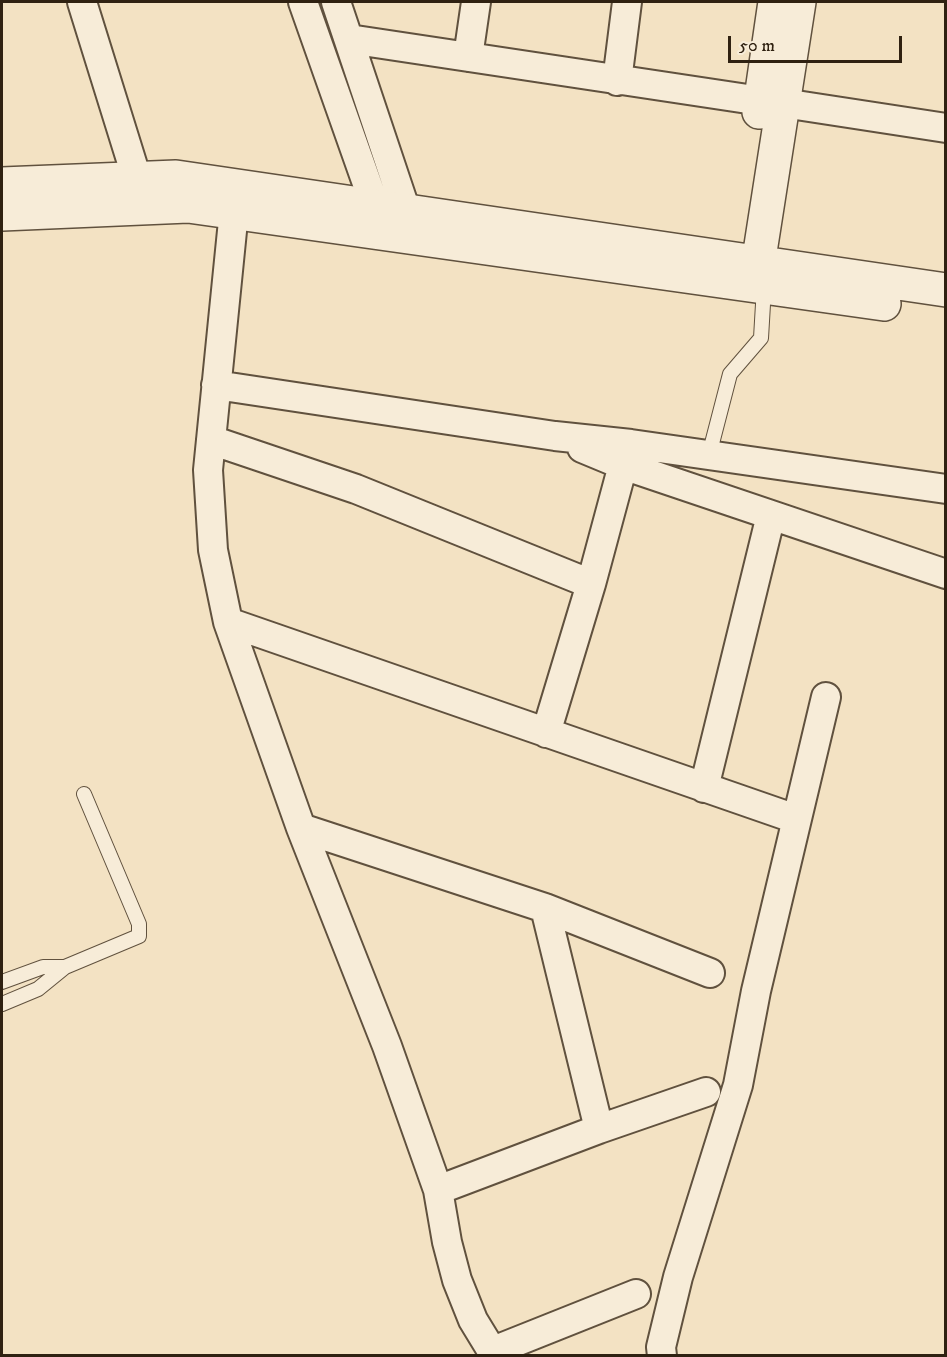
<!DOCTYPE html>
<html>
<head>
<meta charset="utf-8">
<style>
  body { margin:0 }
  #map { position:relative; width:947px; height:1357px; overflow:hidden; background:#f3e2c3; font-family:"IM FELL DW Pica",serif }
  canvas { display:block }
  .frame { position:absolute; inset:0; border:3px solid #2f2111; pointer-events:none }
  .scale { position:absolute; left:728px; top:36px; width:174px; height:27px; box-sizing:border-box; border:3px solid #2f2111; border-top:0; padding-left:8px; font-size:18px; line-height:21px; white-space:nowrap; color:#2f2111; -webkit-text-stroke:4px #f7ecd8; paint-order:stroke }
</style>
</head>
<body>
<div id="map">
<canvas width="947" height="1357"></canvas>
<div class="frame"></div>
<div class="scale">50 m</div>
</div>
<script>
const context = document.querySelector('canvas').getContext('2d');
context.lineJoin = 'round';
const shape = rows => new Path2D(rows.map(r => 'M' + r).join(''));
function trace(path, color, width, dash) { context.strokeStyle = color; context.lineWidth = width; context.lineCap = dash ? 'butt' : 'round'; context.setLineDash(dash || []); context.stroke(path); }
const service = shape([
  [709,455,730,374,761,338,764,287],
  [2,982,43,967,65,967],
  [2,1004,38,989,65,967,139,936,139,924,84,794]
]);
const minor = shape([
  [82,2,137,179],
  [303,2,375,206],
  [336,2,406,211],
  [349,39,761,101],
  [468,57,476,2],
  [617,81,627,2],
  [783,103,946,128],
  [236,191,208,470,213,550,228,622,301,828,387,1046,438,1190,447,1242,457,1280,473,1320,495,1356],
  [216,385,555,436,631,444,946,489],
  [211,440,356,489,591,584],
  [582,448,623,465,946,574],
  [228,622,796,819],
  [546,733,591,584,623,465,629,449],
  [704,788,771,515],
  [301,828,545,908,710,973],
  [545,908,599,1129],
  [438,1190,599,1129,706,1092],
  [493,1351,636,1294],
  [662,1356,661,1347,678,1277,738,1085,756,991,826,697]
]);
const tertiary = shape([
  [759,112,775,2],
  [2,184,176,177,946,290],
  [2,214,188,206,884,304],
  [755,284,799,2]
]);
trace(service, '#60513e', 16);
trace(minor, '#60513e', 32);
trace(tertiary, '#60513e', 36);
trace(service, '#f7ecd8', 14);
trace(minor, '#f7ecd8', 28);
trace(tertiary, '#f7ecd8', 33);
</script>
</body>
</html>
